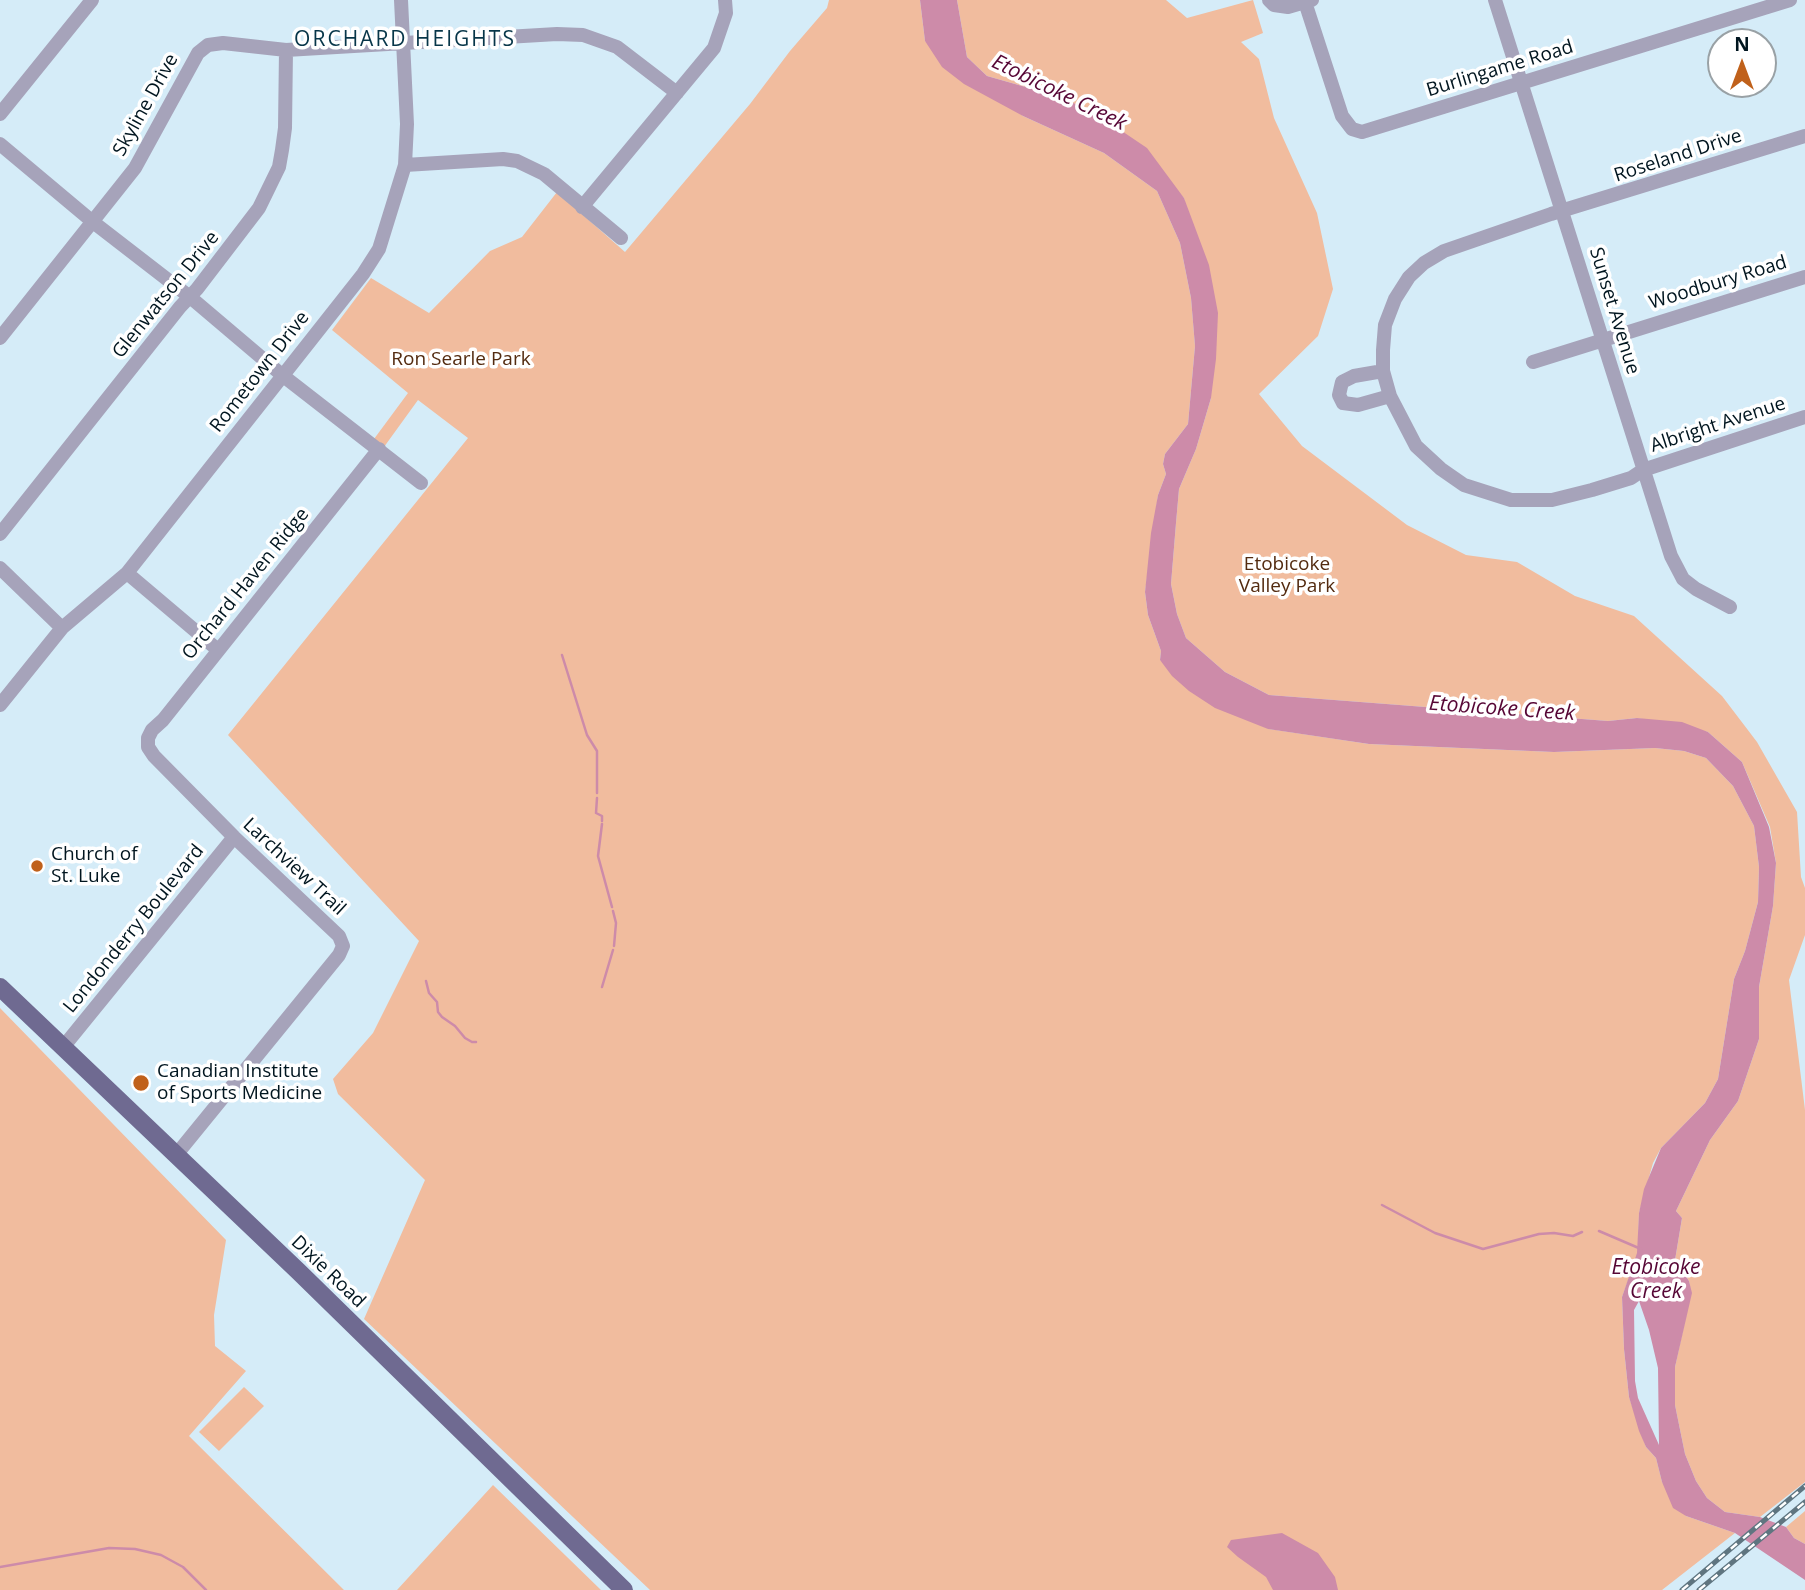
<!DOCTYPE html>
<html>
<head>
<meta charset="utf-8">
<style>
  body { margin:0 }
  #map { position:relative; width:1805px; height:1590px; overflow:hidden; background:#d5ecf8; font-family:"Open Sans",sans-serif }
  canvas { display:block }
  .north { position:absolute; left:1707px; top:28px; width:70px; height:70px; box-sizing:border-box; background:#fff; border:2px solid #99a1a5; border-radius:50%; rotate:0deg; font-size:19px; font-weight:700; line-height:28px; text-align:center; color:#00151f }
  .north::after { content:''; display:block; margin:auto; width:24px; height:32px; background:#c0611b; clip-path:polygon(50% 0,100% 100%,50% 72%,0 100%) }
</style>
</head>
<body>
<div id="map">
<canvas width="1805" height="1590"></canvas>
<div class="north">N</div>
</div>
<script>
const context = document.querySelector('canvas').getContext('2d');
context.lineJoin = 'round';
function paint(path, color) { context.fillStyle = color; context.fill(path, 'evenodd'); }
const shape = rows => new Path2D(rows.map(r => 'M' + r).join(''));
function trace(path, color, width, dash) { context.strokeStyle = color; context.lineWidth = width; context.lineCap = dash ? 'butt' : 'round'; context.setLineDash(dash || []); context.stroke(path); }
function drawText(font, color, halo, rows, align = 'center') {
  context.font = font + ' "Open Sans",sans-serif'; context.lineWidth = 7; context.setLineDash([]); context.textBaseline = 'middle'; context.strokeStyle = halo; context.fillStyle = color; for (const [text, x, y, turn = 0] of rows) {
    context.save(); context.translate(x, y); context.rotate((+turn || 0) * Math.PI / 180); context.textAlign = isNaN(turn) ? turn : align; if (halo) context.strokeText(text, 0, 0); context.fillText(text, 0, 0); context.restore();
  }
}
const green = shape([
  [829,0,920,0,925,41,1023,116,1104,153,1157,191,1180,243,1191,298,1195,346,1188,424,1165,454,1163,464,1166,474,1158,495,1145,592,1148,615,1161,651,1160,660,1244,718,1269,729,1369,744,1554,752,1655,748,1684,751,1706,758,1733,786,1754,826,1759,867,1758,902,1745,951,1734,979,1718,1079,1705,1103,1661,1148,1653,1163,1639,1213,1638,1253,1622,1297,1624,1349,1629,1397,1646,1447,1656,1458,1662,1482,1686,1516,1735,1533,1662,1590,650,1590,364,1319,425,1180,338,1094,333,1079,373,1033,419,941,228,735,468,438,418,400,384,447,374,439,408,393,332,330,371,278,429,313,490,251,522,237,557,192,625,252,750,104,790,51,827,8],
  [957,0,1166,0,1187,18,1253,0,1263,33,1241,42,1259,59,1274,118,1317,213,1333,289,1318,336,1259,394,1302,446,1407,525,1466,555,1517,562,1575,596,1634,616,1722,696,1757,742,1797,812,1801,877,1805,888,1805,935,1789,980,1805,1110,1805,1482,1760,1517,1725,1512,1707,1498,1696,1481,1685,1454,1675,1405,1675,1367,1691,1293,1689,1281,1675,1260,1682,1218,1676,1211,1710,1140,1738,1101,1759,1039,1759,987,1773,906,1776,863,1770,827,1742,762,1708,732,1637,718,1608,721,1269,695,1225,672,1186,638,1177,614,1171,584,1176,523,1179,489,1196,449,1211,398,1184,198,1064,98,987,76,967,57],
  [0,1008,226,1240,214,1315,215,1346,246,1371,189,1436,344,1590,0,1590],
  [244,1387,264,1406,219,1451,199,1432],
  [493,1485,601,1590,397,1590],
  [1805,1511,1805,1544,1794,1538,1786,1527]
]);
const water = shape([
  [920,0,957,0,967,57,987,76,1064,98,1104,119,1147,148,1184,198,1209,265,1218,313,1216,359,1211,398,1196,449,1179,489,1176,523,1171,584,1177,614,1186,638,1225,672,1269,695,1608,721,1637,718,1682,722,1708,732,1742,762,1769,827,1776,863,1773,906,1759,987,1759,1039,1738,1101,1710,1140,1676,1211,1682,1218,1675,1260,1689,1281,1692,1293,1675,1367,1675,1405,1685,1454,1696,1481,1707,1498,1725,1512,1760,1517,1786,1527,1794,1538,1805,1544,1805,1580,1735,1533,1686,1516,1673,1508,1662,1482,1656,1458,1646,1447,1639,1431,1629,1397,1624,1349,1622,1297,1637,1253,1639,1213,1644,1189,1661,1148,1705,1103,1718,1079,1734,979,1745,951,1758,902,1759,867,1754,826,1733,786,1706,758,1684,751,1655,748,1554,752,1369,744,1268,729,1215,708,1189,691,1172,676,1160,660,1161,651,1148,615,1145,592,1151,533,1158,495,1166,474,1163,464,1165,454,1188,424,1195,346,1191,298,1180,243,1157,191,1104,153,1023,116,964,84,942,67,925,41],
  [1639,1301,1649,1330,1658,1368,1659,1445,1638,1398,1635,1381,1634,1310],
  [1282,1533,1318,1553,1335,1577,1338,1590,1273,1590,1266,1577,1238,1557,1227,1547,1231,1540]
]);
const stream = shape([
  [562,655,587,735,597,751,597,793],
  [597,798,596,813,602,816,602,821],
  [602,824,598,856,612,907],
  [613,911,616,923,614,946],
  [426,981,429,993,437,1002,438,1012,442,1017,455,1026,465,1038,472,1042,476,1042],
  [602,987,613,950],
  [1382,1205,1435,1233,1483,1249,1539,1234,1554,1233,1573,1236,1582,1232],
  [1599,1231,1641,1249],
  [0,1567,109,1548,135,1549,161,1555,183,1567,206,1590]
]);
const minor = shape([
  [1269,0,1274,5,1288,7,1312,0],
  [1495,0,1671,556,1683,579,1696,589,1730,607],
  [1305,2,1342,116,1352,129,1362,132,1790,0],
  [0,114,92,0],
  [1805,136,1551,214,1444,251,1424,263,1409,277,1395,299,1385,325,1383,350,1383,371,1390,396,1416,446,1441,469,1464,485,1511,500,1552,500,1592,490,1631,478,1643,470,1805,417],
  [0,144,93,222,190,297,282,375,421,483],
  [405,165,503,159,517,161,544,174,621,238],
  [582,207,714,48,726,13,725,0],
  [0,338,135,168,198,53,208,45,223,43,286,50,557,34,583,35,617,47,677,93],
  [1533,362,1805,277],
  [1383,371,1354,376,1342,382,1339,395,1343,403,1358,405,1390,396],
  [0,534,180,307,197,289,259,208,279,167,282,150,285,128,286,50],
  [0,568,62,628],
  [127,573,218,650],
  [0,705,62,628,127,573,363,274,379,249,405,165,407,124,401,0],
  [64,1046,234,837],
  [176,1155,339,955,343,946,339,936,234,837,154,756,148,747,148,738,152,730,163,720,379,449]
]);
const major = shape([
  [0,987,298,1271,624,1590]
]);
const rail = shape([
  [1682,1590,1805,1486],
  [1699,1590,1805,1502]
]);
const markers = [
  [37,866,7,"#c0611b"],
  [141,1083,9,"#c0611b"]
];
const streetNames = [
  ["Burlingame Road",1500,69,-17],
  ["Skyline Drive",146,105,-61],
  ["Roseland Drive",1678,156,-18],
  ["Woodbury Road",1718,283,-17],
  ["Glenwatson Drive",166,295,-51],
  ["Sunset Avenue",1614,311,73],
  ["Rometown Drive",260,372,-52],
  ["Albright Avenue",1718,425,-18],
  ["Orchard Haven Ridge",246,584,-51],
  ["Larchview Trail",294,867,43],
  ["Londonderry Boulevard",134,929,-51],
  ["Dixie Road",328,1272,44]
];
const parkNames = [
  ["Ron Searle Park",461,360],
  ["Etobicoke",1287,565],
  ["Valley Park",1287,587]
];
const poiNames = [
  ["Church of",51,855],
  ["St. Luke",51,877],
  ["Canadian Institute",157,1072],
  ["of Sports Medicine",157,1094]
];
const neighbourhoodNames = [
  ["ORCHARD HEIGHTS",405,40]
];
const waterNames = [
  ["Etobicoke Creek",1059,93,26],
  ["Etobicoke Creek",1502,709,4],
  ["Etobicoke",1656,1268],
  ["Creek",1656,1292]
];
paint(green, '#f1bc9e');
paint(water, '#cd8ba9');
trace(stream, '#cd8ba9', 2.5);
trace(minor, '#a6a3ba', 14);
trace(major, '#6f6a91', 18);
trace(rail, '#5f7580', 5);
trace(rail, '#fff', 2.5, [8]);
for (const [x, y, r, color] of markers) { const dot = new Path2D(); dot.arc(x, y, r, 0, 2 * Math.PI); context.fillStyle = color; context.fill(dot); trace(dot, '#fff', 2.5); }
drawText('19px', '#00151f', '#fff', streetNames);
drawText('19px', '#532b10', '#fff', parkNames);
drawText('19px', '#00151f', '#fff', poiNames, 'left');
context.letterSpacing = '2px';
drawText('21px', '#073649', '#fff', neighbourhoodNames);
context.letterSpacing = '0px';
drawText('italic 21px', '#560635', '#fff', waterNames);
</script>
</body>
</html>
